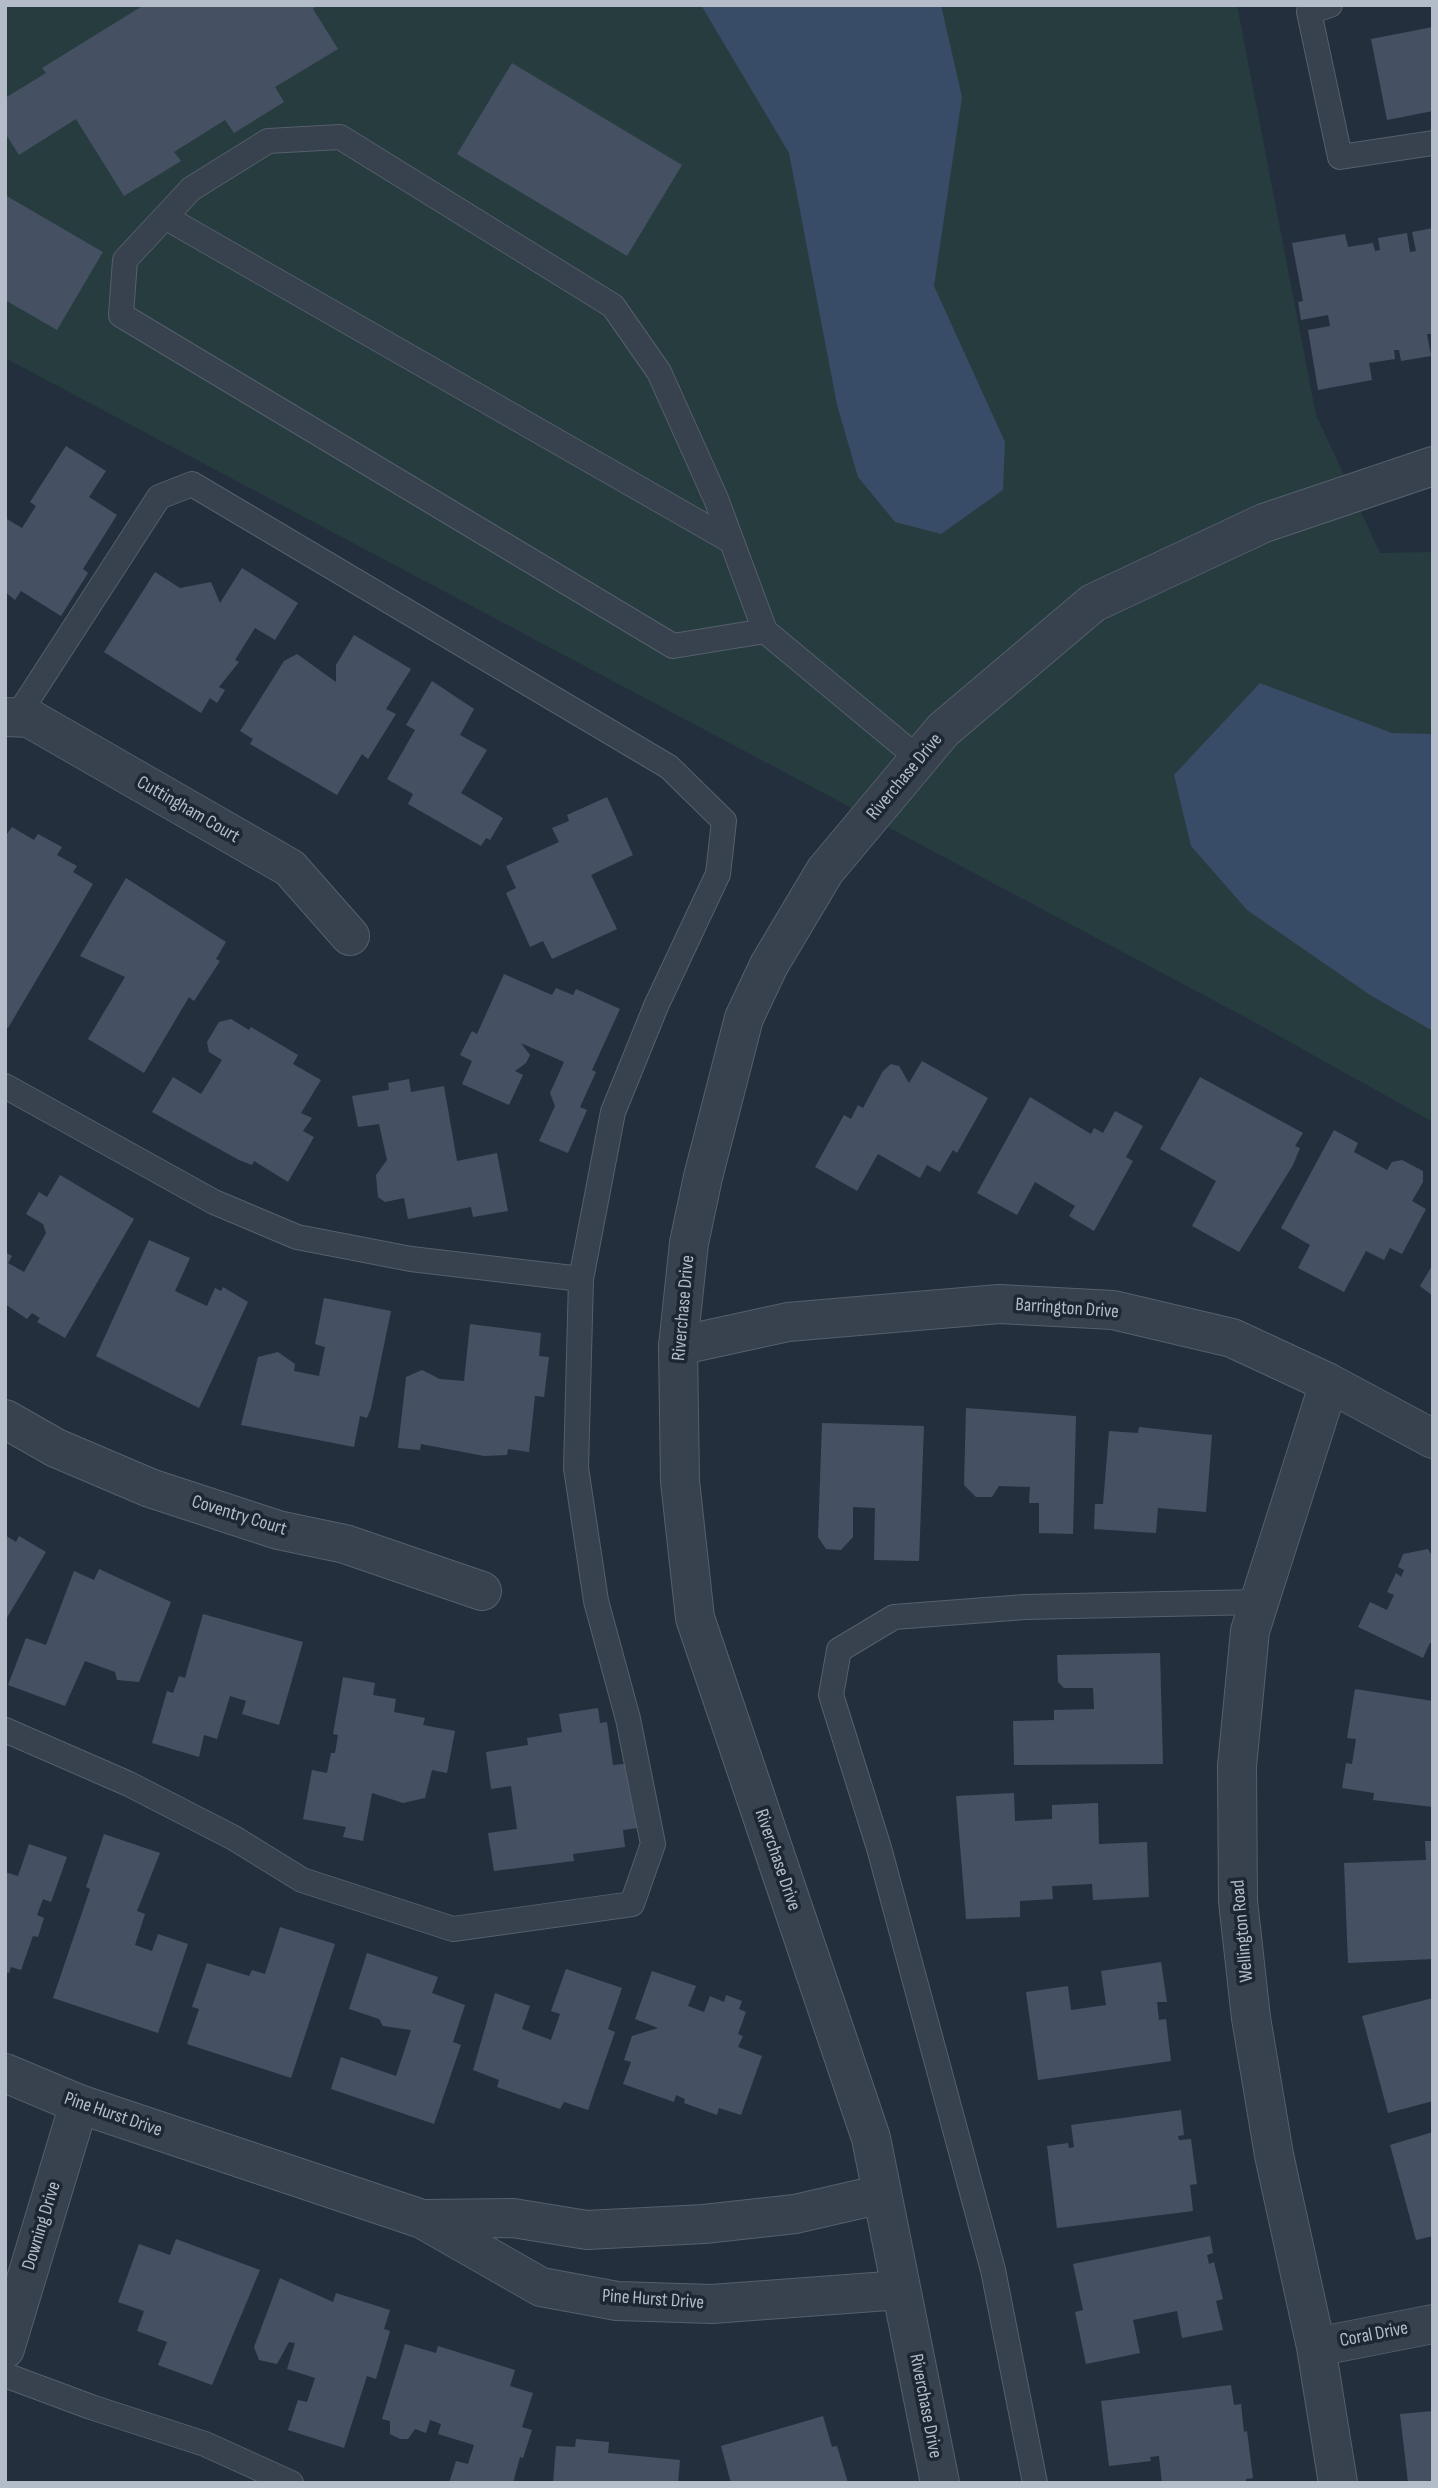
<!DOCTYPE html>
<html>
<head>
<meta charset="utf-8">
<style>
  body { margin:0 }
  #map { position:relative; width:1438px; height:2488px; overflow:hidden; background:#242f3e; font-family:"Sofia Sans Condensed",sans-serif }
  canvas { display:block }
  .frame { position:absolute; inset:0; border:7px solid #b4bcc9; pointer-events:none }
</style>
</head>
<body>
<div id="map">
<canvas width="1438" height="2488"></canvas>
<div class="frame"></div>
</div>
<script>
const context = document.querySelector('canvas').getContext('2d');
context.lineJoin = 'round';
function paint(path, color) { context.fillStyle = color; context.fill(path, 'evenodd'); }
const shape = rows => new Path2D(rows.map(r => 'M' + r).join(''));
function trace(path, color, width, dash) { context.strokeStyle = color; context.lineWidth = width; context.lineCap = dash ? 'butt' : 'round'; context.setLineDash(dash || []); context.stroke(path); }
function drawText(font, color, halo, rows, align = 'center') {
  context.font = font + ' "Sofia Sans Condensed",sans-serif'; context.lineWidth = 7; context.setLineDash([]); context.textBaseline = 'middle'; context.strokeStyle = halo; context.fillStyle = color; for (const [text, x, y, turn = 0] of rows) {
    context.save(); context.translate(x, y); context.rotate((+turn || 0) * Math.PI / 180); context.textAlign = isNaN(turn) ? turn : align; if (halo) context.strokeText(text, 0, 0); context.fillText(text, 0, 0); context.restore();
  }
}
const green = shape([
  [5,5,1237,5,1316,415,1380,553,1433,552,1433,1122,1245,1017,5,358]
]);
const water = shape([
  [701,5,941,5,962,97,934,286,1005,442,1003,490,941,534,895,522,858,477,837,405,789,153],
  [1260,683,1392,733,1433,734,1433,1031,1370,995,1247,910,1191,846,1174,775]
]);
const building = shape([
  [144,5,318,5,313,9,338,49,275,87,284,102,234,133,225,120,174,152,181,161,124,196,76,119,19,155,5,133,5,98,46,73,42,68],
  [1433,27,1433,111,1387,120,1371,39],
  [512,63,682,165,627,256,457,154],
  [5,195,103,252,57,330,5,300],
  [1433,228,1433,334,1427,334,1431,356,1401,361,1399,350,1394,350,1395,359,1369,363,1372,380,1318,390,1308,330,1330,326,1328,315,1301,320,1298,302,1303,301,1292,243,1345,234,1348,247,1373,243,1375,251,1380,250,1378,238,1407,233,1410,252,1416,251,1412,232],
  [66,446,106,471,89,497,117,515,83,569,88,573,61,616,21,591,15,600,5,592,5,518,22,528,36,506,30,502],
  [242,568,298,603,275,640,255,628,235,660,239,662,219,687,225,690,217,703,210,698,201,713,104,652,155,572,180,588,211,582,220,603],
  [354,635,411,669,386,709,396,714,368,759,362,754,337,795,250,744,253,739,240,731,284,661,297,654,336,682,336,665],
  [432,681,474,709,460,735,487,750,461,793,503,818,490,840,486,838,481,846,408,804,413,794,387,779,415,730,406,725],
  [607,797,633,855,591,875,617,929,552,959,543,941,530,947,506,893,516,888,506,866,559,842,552,828,569,821,567,815],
  [12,827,34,840,38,834,62,847,57,855,77,866,73,872,93,884,8,1028,5,1026,5,832,7,834],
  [126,878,226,942,216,959,220,961,194,1001,189,997,144,1073,88,1039,125,977,80,956],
  [504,974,552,995,556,988,573,995,576,989,620,1009,592,1070,596,1072,580,1107,587,1110,568,1153,539,1141,555,1106,550,1093,564,1062,521,1043,530,1055,526,1063,515,1071,523,1075,509,1105,462,1084,472,1061,460,1055,472,1031,477,1034],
  [231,1019,249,1030,251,1027,298,1055,293,1064,321,1080,301,1113,312,1118,303,1131,314,1137,288,1182,254,1161,252,1165,239,1160,152,1112,173,1077,201,1094,222,1060,209,1052,207,1042,219,1022],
  [922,1061,988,1098,957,1153,953,1150,940,1172,927,1165,920,1178,878,1154,857,1191,815,1167,844,1115,851,1119,858,1105,863,1108,883,1071,891,1064,899,1066,909,1083],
  [1200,1077,1303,1133,1295,1146,1300,1148,1293,1165,1239,1252,1192,1226,1216,1181,1160,1149],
  [409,1079,411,1092,444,1086,457,1161,497,1153,508,1211,473,1217,471,1207,408,1219,404,1198,385,1202,378,1197,376,1175,387,1160,379,1124,358,1127,352,1096,389,1090,388,1083],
  [1030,1097,1091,1134,1094,1128,1103,1133,1115,1111,1143,1126,1126,1157,1133,1161,1094,1231,1069,1216,1075,1206,1035,1182,1017,1215,977,1193],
  [1334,1130,1358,1143,1354,1152,1387,1170,1392,1162,1402,1160,1423,1171,1423,1182,1412,1201,1426,1209,1402,1254,1390,1248,1384,1260,1366,1251,1344,1292,1298,1268,1310,1245,1281,1228],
  [60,1175,134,1219,65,1338,37,1322,40,1318,32,1313,27,1319,5,1304,5,1252,12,1256,8,1263,24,1272,46,1233,43,1224,26,1214,39,1192,47,1197],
  [149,1240,190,1258,175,1291,207,1306,215,1288,221,1291,223,1287,248,1302,199,1408,96,1356],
  [1433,1264,1433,1296,1420,1286],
  [324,1298,391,1311,371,1408,367,1418,360,1416,354,1447,241,1425,258,1357,278,1352,295,1364,294,1371,319,1376,325,1347,315,1344],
  [470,1324,541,1333,539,1356,549,1357,544,1397,535,1396,529,1452,508,1449,507,1455,484,1456,421,1444,420,1450,398,1448,406,1377,422,1370,440,1379,464,1381],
  [966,1408,1076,1416,1073,1534,1039,1533,1039,1503,1029,1503,1030,1487,999,1486,992,1497,976,1497,964,1485],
  [822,1423,924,1426,919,1561,874,1560,875,1508,853,1507,853,1537,841,1550,826,1549,818,1537],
  [1139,1427,1212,1435,1206,1512,1158,1508,1156,1533,1094,1529,1095,1504,1103,1504,1109,1431,1138,1433],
  [5,1535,16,1542,19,1536,46,1552,5,1621],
  [1428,1549,1433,1558,1433,1644,1430,1643,1423,1658,1358,1627,1370,1602,1387,1610,1394,1595,1387,1592,1396,1573,1401,1577,1404,1570,1398,1567,1403,1554],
  [99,1569,171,1602,139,1682,117,1680,115,1672,85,1661,65,1706,8,1685,26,1638,46,1645,74,1571,94,1580],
  [203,1614,303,1642,279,1725,242,1714,246,1701,230,1696,217,1739,204,1735,199,1757,152,1743,167,1691,173,1693,179,1676,185,1678],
  [1160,1653,1163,1764,1014,1765,1013,1721,1054,1720,1054,1710,1094,1709,1093,1688,1064,1688,1058,1682,1057,1655],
  [343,1677,375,1683,373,1695,396,1699,394,1712,425,1718,423,1725,455,1731,447,1773,432,1770,425,1798,403,1803,372,1793,363,1841,343,1837,346,1827,303,1819,312,1770,327,1773,331,1753,335,1753,338,1735,333,1734],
  [1355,1689,1433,1701,1433,1807,1373,1800,1374,1793,1342,1788,1346,1763,1352,1764,1356,1739,1347,1738],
  [598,1708,600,1723,607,1722,613,1765,632,1763,645,1827,623,1830,625,1847,573,1854,574,1861,494,1871,488,1833,517,1829,511,1786,491,1789,486,1752,528,1745,527,1738,562,1732,559,1714],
  [1014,1793,1015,1821,1052,1819,1052,1805,1098,1803,1099,1844,1147,1842,1149,1897,1093,1900,1092,1884,1052,1886,1053,1899,1020,1901,1020,1917,966,1919,956,1796],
  [104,1834,160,1853,137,1911,145,1914,135,1945,152,1951,158,1934,188,1944,158,2033,53,1998,90,1889,86,1887],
  [1425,1841,1433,1841,1433,1959,1348,1963,1344,1863,1426,1860],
  [29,1844,67,1857,51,1902,43,1899,37,1915,44,1918,38,1937,33,1936,21,1970,11,1967,9,1973,5,1972,5,1872,18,1876],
  [280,1927,335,1944,291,2078,187,2044,199,2009,192,2007,207,1963,249,1976,252,1970,265,1974],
  [367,1953,438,1977,432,1993,465,2005,453,2042,461,2045,434,2124,331,2089,341,2057,396,2076,411,2030,383,2026,379,2019,349,2009],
  [1161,1962,1167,2002,1157,2002,1159,2020,1166,2019,1171,2061,1038,2080,1026,1992,1068,1986,1071,2010,1106,2005,1101,1971],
  [566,1969,622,1988,608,2029,615,2032,588,2110,564,2102,560,2109,497,2087,499,2080,473,2070,495,1993,530,2006,522,2029,551,2040,560,2014,551,2011],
  [652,1971,696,1986,688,2006,704,2012,710,1996,724,2002,726,1995,742,2001,739,2009,746,2012,738,2034,743,2036,738,2047,762,2056,741,2115,719,2108,717,2115,684,2103,685,2099,676,2095,674,2102,623,2084,631,2062,624,2060,632,2036,658,2028,635,2019],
  [1433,1998,1433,2101,1388,2113,1362,2016],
  [1181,2110,1184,2135,1178,2136,1179,2140,1191,2139,1197,2184,1190,2185,1193,2211,1057,2228,1047,2146,1068,2143,1069,2148,1074,2147,1071,2125],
  [1433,2132,1433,2236,1416,2240,1390,2145],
  [1210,2236,1213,2253,1207,2255,1209,2264,1214,2262,1223,2299,1216,2301,1223,2330,1182,2338,1177,2311,1133,2320,1140,2353,1086,2364,1075,2312,1083,2310,1073,2264],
  [176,2239,260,2270,212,2385,158,2365,167,2342,137,2331,144,2311,118,2302,139,2244,170,2255],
  [280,2278,333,2302,336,2293,390,2310,384,2329,390,2331,376,2379,367,2376,344,2448,288,2430,298,2400,307,2402,315,2378,287,2369,295,2343,289,2342,277,2364,259,2360,254,2347],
  [405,2344,436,2353,438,2346,515,2370,510,2386,533,2393,522,2427,532,2430,523,2458,520,2457,513,2483,449,2483,456,2461,468,2464,474,2445,438,2434,441,2424,430,2420,426,2433,415,2429,408,2439,400,2439,390,2434,390,2421,382,2419],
  [1231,2385,1234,2405,1241,2404,1244,2432,1247,2431,1253,2478,1246,2479,1246,2483,1162,2483,1159,2456,1150,2457,1151,2461,1109,2466,1101,2401],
  [1433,2411,1433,2483,1408,2483,1400,2414],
  [823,2416,832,2447,837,2446,848,2483,731,2483,721,2446],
  [576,2439,609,2442,608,2453,680,2460,678,2483,553,2483,556,2446,575,2447]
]);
const service = shape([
  [1330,5,1309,12,1340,157,1433,143],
  [165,217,731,541],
  [765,631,673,646,121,315,125,260,191,189,268,141,340,137,613,306,659,372,716,499,765,631,919,759],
  [5,1086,214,1202,297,1237,411,1259,581,1279],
  [5,1730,129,1784,234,1838,302,1880,453,1929,632,1904,653,1844,628,1719,596,1601,576,1468,581,1279,613,1112,656,1006,718,874,724,821,669,767,192,484,159,497,16,718],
  [5,2375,91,2407,205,2444,291,2483],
  [1035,2483,993,2270,879,1848,831,1695,839,1650,894,1617,1025,1607,1259,1602]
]);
const minor = shape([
  [5,717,29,718,290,868,350,936],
  [678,1346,788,1322,999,1304,1113,1310,1232,1338,1329,1383,1433,1439],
  [1329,1383,1250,1631,1237,1766,1238,1901,1251,2018,1274,2155,1316,2347,1338,2483],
  [5,1419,56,1448,150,1488,278,1530,345,1544,482,1591],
  [5,2073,79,2104,422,2219,541,2287,617,2301,712,2304,901,2290],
  [424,2219,513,2218,587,2230,704,2224,795,2214,882,2194],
  [1316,2347,1433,2324],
  [5,2349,79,2104]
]);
const tertiary = shape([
  [940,2483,871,2138,695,1618,680,1481,678,1346,689,1243,703,1177,744,1018,769,965,825,871,943,730,1093,603,1264,523,1433,466]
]);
const streetNames = [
  ["Riverchase Drive",905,777,-50],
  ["Cuttingham Court",188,810,30],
  ["Riverchase Drive",684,1308,-85],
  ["Barrington Drive",1067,1309,4],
  ["Coventry Court",239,1516,17],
  ["Riverchase Drive",777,1860,71],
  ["Wellington Road",1243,1931,-95],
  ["Pine Hurst Drive",113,2115,19],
  ["Downing Drive",42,2226,-73],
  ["Pine Hurst Drive",653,2300,4],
  ["Coral Drive",1374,2335,-11],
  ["Riverchase Drive",925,2406,79]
];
paint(green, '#263c3f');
paint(water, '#394c67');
paint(building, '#455162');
trace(service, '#565f6c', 26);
trace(minor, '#565f6c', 40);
trace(tertiary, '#565f6c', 40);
trace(service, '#38414e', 24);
trace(minor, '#38414e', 38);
trace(tertiary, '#38414e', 38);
drawText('19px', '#b4bcc9', '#1d2633', streetNames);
</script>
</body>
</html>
